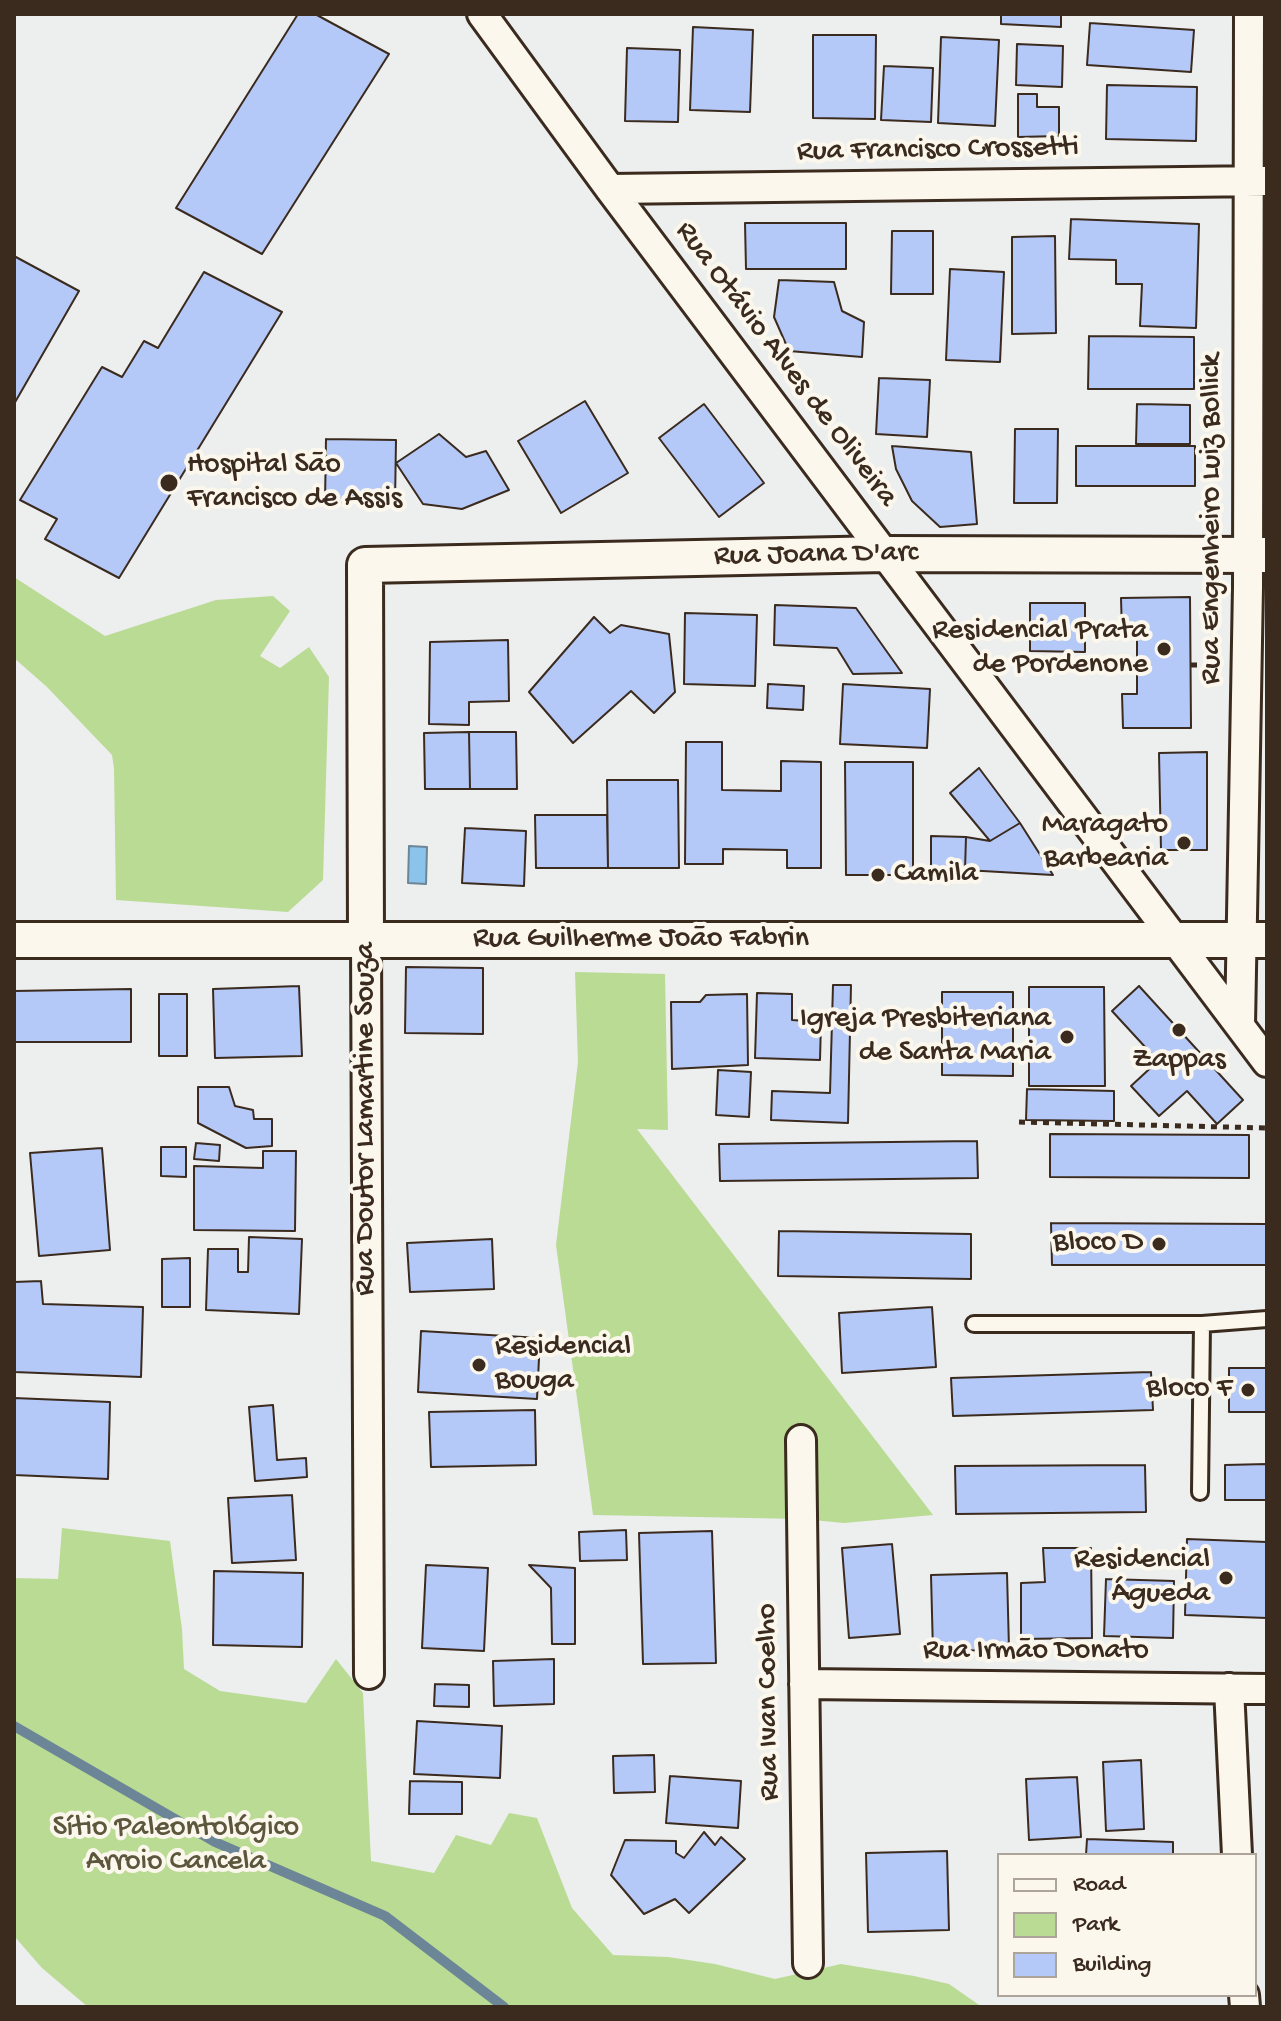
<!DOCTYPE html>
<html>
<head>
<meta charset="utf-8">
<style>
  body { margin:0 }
  #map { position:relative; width:1281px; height:2021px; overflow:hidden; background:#edeeee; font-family:"Gochi Hand",sans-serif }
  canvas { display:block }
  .frame { position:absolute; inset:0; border:16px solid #3b2a1e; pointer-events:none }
  .legend { position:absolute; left:997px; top:1853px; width:260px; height:144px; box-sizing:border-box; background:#fbf7ec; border:2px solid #aea59a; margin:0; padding:10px 14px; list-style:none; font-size:24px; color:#3b2a1e }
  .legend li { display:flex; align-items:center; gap:16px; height:40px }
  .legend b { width:40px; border:2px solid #aea59a }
</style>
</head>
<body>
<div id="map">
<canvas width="1281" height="2021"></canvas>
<div class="frame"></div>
<ul class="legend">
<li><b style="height:10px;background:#fbf7ec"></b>Road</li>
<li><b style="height:22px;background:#badb94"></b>Park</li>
<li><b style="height:22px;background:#b5c9f8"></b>Building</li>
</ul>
</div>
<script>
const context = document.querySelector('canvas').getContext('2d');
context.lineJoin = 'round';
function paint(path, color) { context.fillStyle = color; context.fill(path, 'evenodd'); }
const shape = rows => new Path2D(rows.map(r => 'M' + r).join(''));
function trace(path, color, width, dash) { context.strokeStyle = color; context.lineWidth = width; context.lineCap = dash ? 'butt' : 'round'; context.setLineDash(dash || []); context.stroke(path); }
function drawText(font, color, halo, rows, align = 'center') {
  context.font = font + ' "Gochi Hand",sans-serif'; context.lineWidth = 8; context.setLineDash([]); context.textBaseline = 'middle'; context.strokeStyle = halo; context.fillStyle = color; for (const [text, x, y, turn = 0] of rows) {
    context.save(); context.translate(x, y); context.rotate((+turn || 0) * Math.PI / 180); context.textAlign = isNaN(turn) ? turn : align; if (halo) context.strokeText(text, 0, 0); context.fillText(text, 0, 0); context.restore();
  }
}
const green = shape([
  [14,577,105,636,216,600,273,596,290,611,260,656,280,668,309,647,329,677,323,880,288,912,116,900,114,768,112,755,47,687,14,658],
  [575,972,665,974,668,1130,637,1129,933,1515,844,1523,802,1519,593,1515,556,1245,578,1062],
  [62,1528,170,1541,182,1629,184,1669,220,1691,306,1703,336,1659,363,1693,371,1861,434,1873,456,1835,491,1845,509,1813,537,1818,572,1908,613,1955,668,1957,715,1964,775,1979,841,1964,914,1976,949,1984,982,2007,88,2007,42,1968,14,1936,14,1578,58,1579]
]);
const water = shape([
  [409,846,427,847,426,884,408,883,409,846]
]);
const stream = shape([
  [14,1726,215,1842,385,1916,504,2007]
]);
const building = shape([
  [298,14,315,14,389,54,262,254,176,208,298,14],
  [1001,14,1061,14,1061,27,1001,24,1001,14],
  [1090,23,1194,30,1191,72,1087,65,1090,23],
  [693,27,753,30,750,112,690,110,693,27],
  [813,35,876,35,875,119,813,118,813,35],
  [941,37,999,40,995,126,938,123,941,37],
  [1017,44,1063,46,1062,87,1016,85,1017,44],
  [627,48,680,50,678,122,625,121,627,48],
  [884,66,933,68,931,122,881,120,884,66],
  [1107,85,1197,87,1196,141,1106,139,1107,85],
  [1018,94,1037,94,1037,107,1059,107,1059,136,1018,137,1018,94],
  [1071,219,1199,224,1196,328,1140,326,1142,284,1116,284,1116,260,1069,259,1071,219],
  [745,223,846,223,846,269,746,269,745,223],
  [892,231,933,231,933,294,891,294,892,231],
  [1055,236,1056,333,1012,334,1012,237,1055,236],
  [14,256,79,291,14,404,14,256],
  [950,269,1004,272,1000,362,946,360,950,269],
  [204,272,282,312,119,578,45,539,57,519,20,500,102,367,122,377,144,341,158,348,204,272],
  [779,280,834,282,842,311,864,322,862,357,789,351,774,317,779,280],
  [1089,336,1194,337,1194,389,1088,389,1089,336],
  [879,378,930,380,927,437,876,434,879,378],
  [585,401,628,473,561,513,518,441,585,401],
  [704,404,764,483,719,517,659,438,704,404],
  [1137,404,1190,405,1190,444,1136,444,1137,404],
  [1015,429,1058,429,1057,503,1014,503,1015,429],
  [439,434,466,457,486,451,509,490,462,509,423,504,396,463,439,434],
  [326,439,396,440,395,503,325,502,326,439],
  [892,446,971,452,977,524,940,527,912,501,896,469,892,446],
  [1076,446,1195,446,1195,486,1076,486,1076,446],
  [1190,597,1191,728,1123,728,1122,694,1137,694,1137,633,1122,633,1121,598,1190,597],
  [1030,603,1085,603,1085,652,1030,651,1030,603],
  [775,605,856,608,902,673,853,674,837,648,774,645,775,605],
  [685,613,757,615,755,686,684,684,685,613],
  [594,617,610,633,621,625,669,634,675,692,654,713,631,691,573,743,529,692,594,617],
  [508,640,509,701,469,702,469,725,429,724,430,642,508,640],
  [768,684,804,686,803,710,767,708,768,684],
  [843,684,930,689,927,748,840,744,843,684],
  [469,732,470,789,425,789,424,733,469,732],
  [469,732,516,732,517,789,470,789,469,732],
  [686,742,722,742,722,790,781,791,781,761,821,762,821,868,787,868,787,850,723,849,723,864,685,864,686,742],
  [1207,752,1207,850,1161,850,1159,753,1207,752],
  [845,762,913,762,913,875,846,875,845,762],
  [979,768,1020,823,990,841,950,793,979,768],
  [607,780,678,780,679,868,608,868,607,780],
  [535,815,607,815,608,868,536,868,535,815],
  [1020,823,1053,875,965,870,966,837,990,841,1020,823],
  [465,828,526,831,524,886,462,883,465,828],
  [931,836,966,837,965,870,931,869,931,836],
  [406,967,483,968,483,1034,405,1033,406,967],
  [833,985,851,985,848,1123,771,1120,772,1091,830,1093,833,985],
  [299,986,302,1056,215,1058,213,989,299,986],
  [1139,986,1243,1100,1217,1124,1187,1091,1159,1116,1131,1086,1158,1061,1112,1011,1139,986],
  [1029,987,1104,987,1105,1086,1029,1086,1029,987],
  [131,989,131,1042,14,1042,14,991,131,989],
  [942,992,1013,992,1013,1076,942,1075,942,992],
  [757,993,792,994,792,1020,821,1022,820,1060,755,1058,757,993],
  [159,994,187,994,187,1056,159,1056,159,994],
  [747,994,748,1065,672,1069,671,1002,700,1002,706,995,747,994],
  [718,1070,751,1072,749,1117,716,1115,718,1070],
  [198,1087,229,1087,235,1106,253,1110,254,1119,272,1119,272,1146,246,1148,198,1123,198,1087],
  [1027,1089,1114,1091,1114,1121,1026,1120,1027,1089],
  [1050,1134,1249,1135,1249,1178,1050,1177,1050,1134],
  [977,1141,978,1178,720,1181,719,1144,977,1141],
  [196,1143,220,1145,219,1161,194,1159,196,1143],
  [161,1147,186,1147,186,1177,161,1176,161,1147],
  [102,1148,110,1250,39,1256,30,1153,102,1148],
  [263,1151,296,1151,295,1231,194,1230,194,1166,263,1168,263,1151],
  [1051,1223,1267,1224,1267,1265,1052,1265,1051,1223],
  [779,1231,971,1234,971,1279,778,1276,779,1231],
  [249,1237,302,1239,299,1314,206,1310,208,1249,238,1249,238,1272,248,1272,249,1237],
  [492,1239,494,1289,410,1292,407,1243,492,1239],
  [190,1258,190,1307,162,1307,162,1259,190,1258],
  [41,1281,43,1304,143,1307,141,1377,14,1372,14,1282,41,1281],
  [932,1307,936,1367,842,1373,839,1313,932,1307],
  [421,1331,540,1338,537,1399,418,1392,421,1331],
  [1229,1368,1267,1368,1267,1412,1229,1412,1229,1368],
  [1151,1372,1153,1410,953,1416,951,1378,1151,1372],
  [14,1398,110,1402,108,1479,14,1475,14,1398],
  [273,1405,277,1460,306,1458,307,1477,255,1481,249,1407,273,1405],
  [535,1410,536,1465,431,1467,429,1412,535,1410],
  [1267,1464,1267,1500,1225,1500,1225,1465,1267,1464],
  [1145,1465,1146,1512,956,1514,955,1466,1145,1465],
  [292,1495,296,1560,232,1563,228,1498,292,1495],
  [626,1530,627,1560,580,1561,579,1532,626,1530],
  [712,1531,716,1663,643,1664,639,1533,712,1531],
  [1187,1539,1267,1542,1267,1618,1185,1615,1187,1539],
  [892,1544,900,1634,849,1638,842,1548,892,1544],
  [1043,1548,1091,1548,1092,1638,1021,1639,1021,1583,1045,1582,1043,1548],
  [426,1565,488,1568,484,1651,422,1648,426,1565],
  [529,1565,575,1568,575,1644,552,1644,551,1588,529,1565],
  [214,1571,303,1573,302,1647,213,1645,214,1571],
  [1007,1573,1009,1649,933,1652,931,1575,1007,1573],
  [1106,1579,1174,1581,1173,1638,1104,1636,1106,1579],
  [554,1659,554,1704,494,1706,493,1661,554,1659],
  [435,1684,469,1685,469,1707,434,1706,435,1684],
  [417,1721,502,1726,500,1778,414,1774,417,1721],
  [654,1755,655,1792,614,1793,613,1756,654,1755],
  [1141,1760,1144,1829,1106,1831,1103,1762,1141,1760],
  [670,1776,741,1781,738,1828,666,1823,670,1776],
  [1077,1777,1081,1837,1029,1840,1026,1779,1077,1777],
  [410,1781,462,1782,462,1814,409,1814,410,1781],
  [704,1832,715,1845,721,1837,745,1859,689,1913,675,1899,644,1914,611,1875,625,1840,676,1841,676,1853,684,1858,704,1832],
  [1087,1839,1173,1842,1173,1855,1086,1855,1087,1839],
  [947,1851,949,1930,868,1932,866,1853,947,1851]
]);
const path = shape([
  [1191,665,1203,665],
  [1019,1122,1267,1128]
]);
const service = shape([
  [974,1324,1202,1324,1267,1319],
  [1200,1492,1202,1324]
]);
const minor = shape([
  [482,14,610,189,1267,1062],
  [610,189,1265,181],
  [366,940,369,1674],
  [1240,1025,1248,587,1249,14],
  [801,1440,808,1963],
  [804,1684,1267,1689],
  [1229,1688,1237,1855],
  [1244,1995,1245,2007]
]);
const tertiary = shape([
  [14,940,1267,940],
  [366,940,365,565,885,554,1267,555]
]);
const markers = [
  [169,483,10,"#3b2a1e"],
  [1164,649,8,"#3b2a1e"],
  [1184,843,8,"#3b2a1e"],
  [878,875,8,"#3b2a1e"],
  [1179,1030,8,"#3b2a1e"],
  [1067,1037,8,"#3b2a1e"],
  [1159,1244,8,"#3b2a1e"],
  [479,1365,8,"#3b2a1e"],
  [1248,1390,8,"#3b2a1e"],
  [1226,1578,8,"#3b2a1e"]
];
const streetNames = [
  ["Rua Francisco Crossetti",938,151,-1],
  ["Rua Otávio Alves de Oliveira",785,365,53],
  ["Rua Engenheiro Luiz Bollick",1213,519,-90],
  ["Rua Joana D'arc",816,556,-1],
  ["Rua Guilherme João Fabrin",641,940],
  ["Rua Doutor Lamartine Souza",367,1119,-90],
  ["Rua Irmão Donato",1036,1652],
  ["Rua Ivan Coelho",770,1702,-91]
];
const poiNames = [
  ["Hospital São",187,466,"left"],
  ["Francisco de Assis",187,500,"left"],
  ["Residencial Prata",1148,632],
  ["de Pordenone",1148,666],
  ["Maragato",1168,826],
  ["Barbearia",1168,860],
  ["Camila",894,875,"left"],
  ["Igreja Presbiteriana",1051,1020],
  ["de Santa Maria",1051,1054],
  ["Zappas",1179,1061,"center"],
  ["Bloco D",1143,1244],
  ["Residencial",495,1348,"left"],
  ["Bouga",495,1382,"left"],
  ["Bloco F",1232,1390],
  ["Residencial",1210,1561],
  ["Águeda",1210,1595]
];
const parkNames = [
  ["Sítio Paleontológico",176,1829],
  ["Arroio Cancela",176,1863]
];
paint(green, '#badb94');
paint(water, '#8cc3ea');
trace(water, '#6c8698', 2);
trace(stream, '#6c8698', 10);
paint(building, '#b5c9f8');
trace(building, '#3b2a1e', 2);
trace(service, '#3b2a1e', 20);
trace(minor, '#3b2a1e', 34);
trace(tertiary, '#3b2a1e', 40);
trace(path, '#3b2a1e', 5, [6, 6]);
trace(service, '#fbf7ec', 14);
trace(minor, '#fbf7ec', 28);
trace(tertiary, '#fbf7ec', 34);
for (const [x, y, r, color] of markers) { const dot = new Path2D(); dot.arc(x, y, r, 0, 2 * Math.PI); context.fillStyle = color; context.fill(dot); trace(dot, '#fbf7ec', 3); }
drawText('30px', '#3b2a1e', '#fbf7ec', streetNames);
drawText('30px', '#3b2a1e', '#fbf7ec', poiNames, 'right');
drawText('30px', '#5b563c', '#fbf7ec', parkNames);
</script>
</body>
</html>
